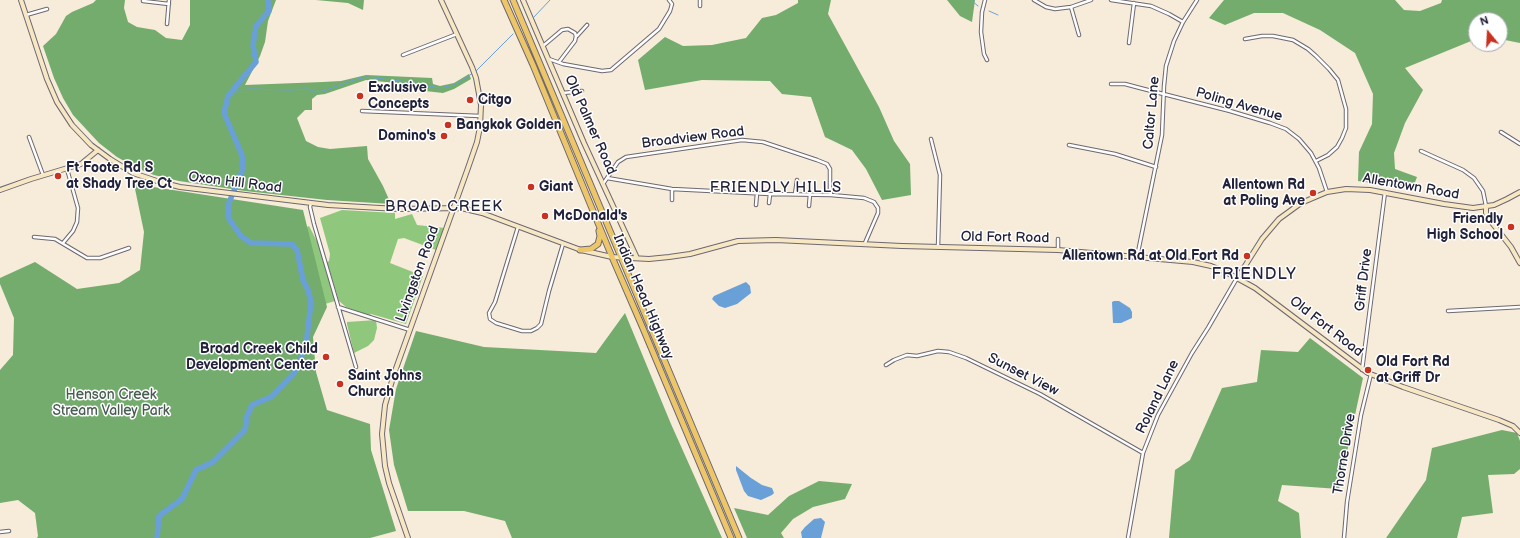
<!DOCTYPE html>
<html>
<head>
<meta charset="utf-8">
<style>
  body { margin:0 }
  #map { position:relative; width:1520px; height:538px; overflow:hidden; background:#f7ebd9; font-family:"Balsamiq Sans",sans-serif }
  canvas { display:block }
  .north { position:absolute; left:1468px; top:12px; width:40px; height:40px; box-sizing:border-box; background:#fff; border:1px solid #a7a7b1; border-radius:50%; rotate:342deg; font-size:11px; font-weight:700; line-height:16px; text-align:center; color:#22223b }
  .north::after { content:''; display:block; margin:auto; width:14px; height:18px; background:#c8321e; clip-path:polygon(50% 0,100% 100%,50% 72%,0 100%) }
</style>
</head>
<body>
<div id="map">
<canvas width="1520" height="538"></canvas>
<div class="north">N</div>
</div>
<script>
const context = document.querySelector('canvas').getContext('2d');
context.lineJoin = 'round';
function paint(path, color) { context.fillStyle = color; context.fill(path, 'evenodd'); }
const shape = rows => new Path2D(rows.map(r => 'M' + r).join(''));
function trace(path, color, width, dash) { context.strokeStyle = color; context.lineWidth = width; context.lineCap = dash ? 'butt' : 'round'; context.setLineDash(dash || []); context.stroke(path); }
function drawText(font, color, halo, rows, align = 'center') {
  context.font = font + ' "Balsamiq Sans",sans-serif'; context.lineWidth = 3; context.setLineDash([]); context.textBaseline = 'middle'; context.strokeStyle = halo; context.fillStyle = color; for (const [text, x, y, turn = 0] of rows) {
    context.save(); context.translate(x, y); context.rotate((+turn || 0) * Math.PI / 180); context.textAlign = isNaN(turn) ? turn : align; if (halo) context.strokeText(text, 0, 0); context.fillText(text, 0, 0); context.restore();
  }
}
const green = shape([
  [342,210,395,213,395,219,412,214,417,225,445,228,436,250,404,238,398,239,390,263,423,276,406,324,371,314,370,315,365,314,346,307,339,301,327,262,329,261,330,254,320,218],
  [309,226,318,243,324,260,335,301,312,308,279,239],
  [376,320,377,328,374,340,368,346,354,353,347,324,347,322]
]);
const forest = shape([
  [96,0,125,0,124,8,128,22,137,27,155,30,166,38,182,40,190,25,190,0,276,0,268,21,265,42,260,56,245,85,323,82,341,81,366,75,432,78,433,84,440,86,454,83,469,74,471,79,454,89,443,93,425,91,405,84,366,80,325,94,317,95,312,99,312,110,305,110,297,118,306,141,318,147,330,149,367,146,368,159,383,186,391,204,327,200,245,191,179,181,154,175,135,167,117,157,99,143,73,115,63,98,54,78,43,46,56,34,66,16,72,12,93,3],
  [316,0,364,0,363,10,348,3],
  [798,0,831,0,828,14,879,107,894,141,910,164,911,195,882,200,866,169,852,150,825,137,811,97,782,94,770,81,702,80,645,90,638,60,665,37,683,46,712,45,746,38,762,18,776,15,798,3],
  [947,0,975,0,972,22,960,16],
  [1224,0,1395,0,1404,10,1420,11,1441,3,1442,0,1520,0,1520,43,1500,39,1500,20,1476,20,1476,39,1405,68,1423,90,1405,123,1394,153,1395,169,1417,177,1412,190,1380,184,1358,181,1359,152,1372,124,1373,94,1355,53,1320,30,1283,13,1254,13,1225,25,1209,18],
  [134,184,303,210,327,307,313,337,316,372,327,410,370,424,371,450,396,531,370,538,37,538,38,536,35,513,18,500,0,503,0,370,13,355,14,318,0,284,0,278,35,262,77,289,119,283,140,270,144,232],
  [625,313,671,424,722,538,512,538,505,521,464,511,408,511,394,465,389,430,396,389,416,331,484,347,596,353],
  [1310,338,1363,378,1339,489,1282,485,1278,501,1299,513,1301,538,1169,538,1175,470,1190,460,1222,388,1257,382,1261,350,1298,352],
  [1502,430,1517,433,1520,441,1520,469,1514,474,1488,475,1493,513,1462,517,1457,538,1386,538,1426,480,1432,448],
  [819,481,852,484,845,499,813,507,793,519,781,533,784,538,747,538,734,508,768,515,789,496]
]);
const water = shape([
  [746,282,750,286,751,293,737,304,725,308,719,306,712,299,714,296],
  [1114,301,1119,301,1130,308,1132,312,1132,318,1121,323,1113,323,1112,302],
  [736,466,751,478,762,485,772,488,774,493,772,495,761,500,748,496,744,491,736,470],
  [821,518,825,522,821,538,802,538,801,532,805,527,814,519]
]);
const stream = shape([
  [971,0,978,6],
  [989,11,998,15],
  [534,17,550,0],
  [475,72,513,34],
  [227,99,239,90,250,89,290,90,307,89,317,92,323,91,354,80,367,77,408,82,440,88,454,85,473,73]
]);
const river = shape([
  [157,538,159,516,182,499,196,470,213,462,245,430,247,416,252,405,271,397,295,372,306,346,311,302,308,290,303,280,297,250,292,244,251,243,241,236,229,219,228,205,243,169,242,155,224,113,228,96,256,62,253,45,256,26,269,11,268,0]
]);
const street = shape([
  [700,0,700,6],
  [985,0,982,12,981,32,984,54,987,60],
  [1034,0,1046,7,1055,9,1071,7,1091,0],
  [1111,0,1151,6,1169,14,1183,22],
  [143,1,169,4],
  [1071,7,1079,35],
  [26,15,47,9],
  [167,24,169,0],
  [577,36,587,25],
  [1245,39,1262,36,1273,36,1293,40,1308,49,1316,56,1329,69,1338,80,1346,109,1346,128,1342,138,1337,147,1328,155,1316,161],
  [1129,43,1134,3],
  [543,46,562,30,568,29,575,33,576,36,575,41,559,62],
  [403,55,457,34],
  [549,59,563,64,602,71,611,70,659,29,670,11,672,4,669,0],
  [1111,84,1125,84,1140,88,1230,111,1270,123,1286,129,1299,139,1311,153,1319,168,1327,192],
  [563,93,582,91],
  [362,111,480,116],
  [1501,132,1520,144],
  [29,137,43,175],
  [931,139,940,175,938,247],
  [1069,145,1115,154,1156,167],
  [1421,151,1463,170,1474,178,1483,191,1486,206],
  [607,178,672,189,770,194,831,195],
  [603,184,618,162,626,157,742,140,763,142,817,160,827,164,830,169,830,189,831,195,864,198,874,202,878,208,878,213,865,243],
  [795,194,797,180],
  [672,200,672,189],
  [311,203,310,207,314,224,356,367],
  [769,203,770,194],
  [756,205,757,193],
  [809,206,810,194],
  [518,227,495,302,489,313,490,319,496,323,522,331,531,331,537,328,541,324,549,291,563,244],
  [34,237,55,239,87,258,100,258,129,248],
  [63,243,73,231,77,222,78,208,67,169],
  [1058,250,1058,239],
  [1137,257,1162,135,1164,86,1166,66,1174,41,1183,22,1197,0],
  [338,307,410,330],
  [1448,311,1520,307],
  [886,365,894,360,907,355,917,356,938,351,949,352,966,358,1040,394,1143,453],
  [1362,370,1385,192],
  [0,532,9,531],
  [1128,538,1143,453,1158,415,1192,353,1208,328,1237,278],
  [1344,538,1347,502,1361,415,1371,374]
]);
const secondary = shape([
  [21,0,47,79,57,102,72,125,91,145,110,159,133,173,160,182,180,187,328,205,398,209,461,208,482,213,506,222,581,250,612,257,649,259,669,257,690,254,738,241,776,240,902,246,1058,250,1193,262,1211,266,1226,272,1255,288,1368,373,1403,387,1499,420,1513,426,1520,433],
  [523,0,584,143,637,258],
  [0,190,31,179,81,164,98,150],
  [1486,207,1486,213,1489,219,1511,247,1520,263],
  [1238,277,1262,239,1279,219,1301,203,1327,192,1346,189,1370,190,1444,204,1473,208,1494,205,1507,199,1520,192],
  [408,538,389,483,385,466,382,434,385,405,394,374,468,168,477,142,480,127,481,105,476,78,472,67,441,0]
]);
const highway = shape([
  [504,0,533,65,612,257,642,326,731,538],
  [513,0,739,538],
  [580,250,591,249,598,244,600,236,599,231]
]);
const markers = [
  [360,96,4,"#c8321e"],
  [470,100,4,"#c8321e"],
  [448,125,4,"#c8321e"],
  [444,136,4,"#c8321e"],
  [58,176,4,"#c8321e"],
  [531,187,4,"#c8321e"],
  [1313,193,4,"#c8321e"],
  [545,216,4,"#c8321e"],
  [1511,227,4,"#c8321e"],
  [1247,256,4,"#c8321e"],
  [326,357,4,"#c8321e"],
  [1368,370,4,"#c8321e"],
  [340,384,4,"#c8321e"]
];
const poiNames = [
  ["Exclusive",368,88],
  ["Concepts",368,104],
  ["Citgo",478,100],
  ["Bangkok Golden",456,125],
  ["Domino's",436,136,"right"],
  ["Ft Foote Rd S",66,168],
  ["at Shady Tree Ct",66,184],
  ["Allentown Rd",1305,185,"right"],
  ["at Poling Ave",1305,201,"right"],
  ["Giant",539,187],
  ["McDonald's",553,216],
  ["Friendly",1503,219,"right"],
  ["High School",1503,235,"right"],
  ["Allentown Rd at Old Fort Rd",1239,256,"right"],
  ["Broad Creek Child",318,349,"right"],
  ["Development Center",318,365,"right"],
  ["Old Fort Rd",1376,362],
  ["at Griff Dr",1376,378],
  ["Saint Johns",348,376],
  ["Church",348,392]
];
const streetNames = [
  ["Poling Avenue",1239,105,16],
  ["Caltor Lane",1152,113,-85],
  ["Old Palmer Road",590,125,66],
  ["Broadview Road",693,138,-7],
  ["Oxon Hill Road",235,183,7],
  ["Allentown Road",1411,187,10],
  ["Old Fort Road",1005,238,1],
  ["Livingston Road",418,274,-70],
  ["Griff Drive",1364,280,-83],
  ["Indian Head Highway",643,297,67],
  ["Old Fort Road",1326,327,38],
  ["Sunset View",1023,375,27],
  ["Roland Lane",1158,397,-64],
  ["Thorne Drive",1345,454,-81]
];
const parkNames = [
  ["Henson Creek",111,395],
  ["Stream Valley Park",111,411]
];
const neighbourhoodNames = [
  ["FRIENDLY HILLS",776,188],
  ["BROAD CREEK",444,207]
];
const quarterNames = [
  ["FRIENDLY",1254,275]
];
paint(green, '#8fc87c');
paint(forest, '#73ac6c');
paint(water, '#6aa0d8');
trace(stream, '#6aa0d8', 1);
trace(river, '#6aa0d8', 5.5);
trace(street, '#6d6872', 4.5);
trace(secondary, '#6d6872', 6);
trace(highway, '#6d6872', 7);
trace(street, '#fff', 2.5);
trace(secondary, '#f7e8c3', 4);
trace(highway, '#ecc669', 5);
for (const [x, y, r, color] of markers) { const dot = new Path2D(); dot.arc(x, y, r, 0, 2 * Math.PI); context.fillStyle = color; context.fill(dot); trace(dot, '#fff', 1.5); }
drawText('bold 14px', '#22223b', '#fff', poiNames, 'left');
drawText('14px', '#22223b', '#fff', streetNames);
drawText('14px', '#485c52', '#fff', parkNames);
context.letterSpacing = '1px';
drawText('15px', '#22223b', '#fff', neighbourhoodNames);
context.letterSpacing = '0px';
context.letterSpacing = '1px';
drawText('16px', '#22223b', '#fff', quarterNames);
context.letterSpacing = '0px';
</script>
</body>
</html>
